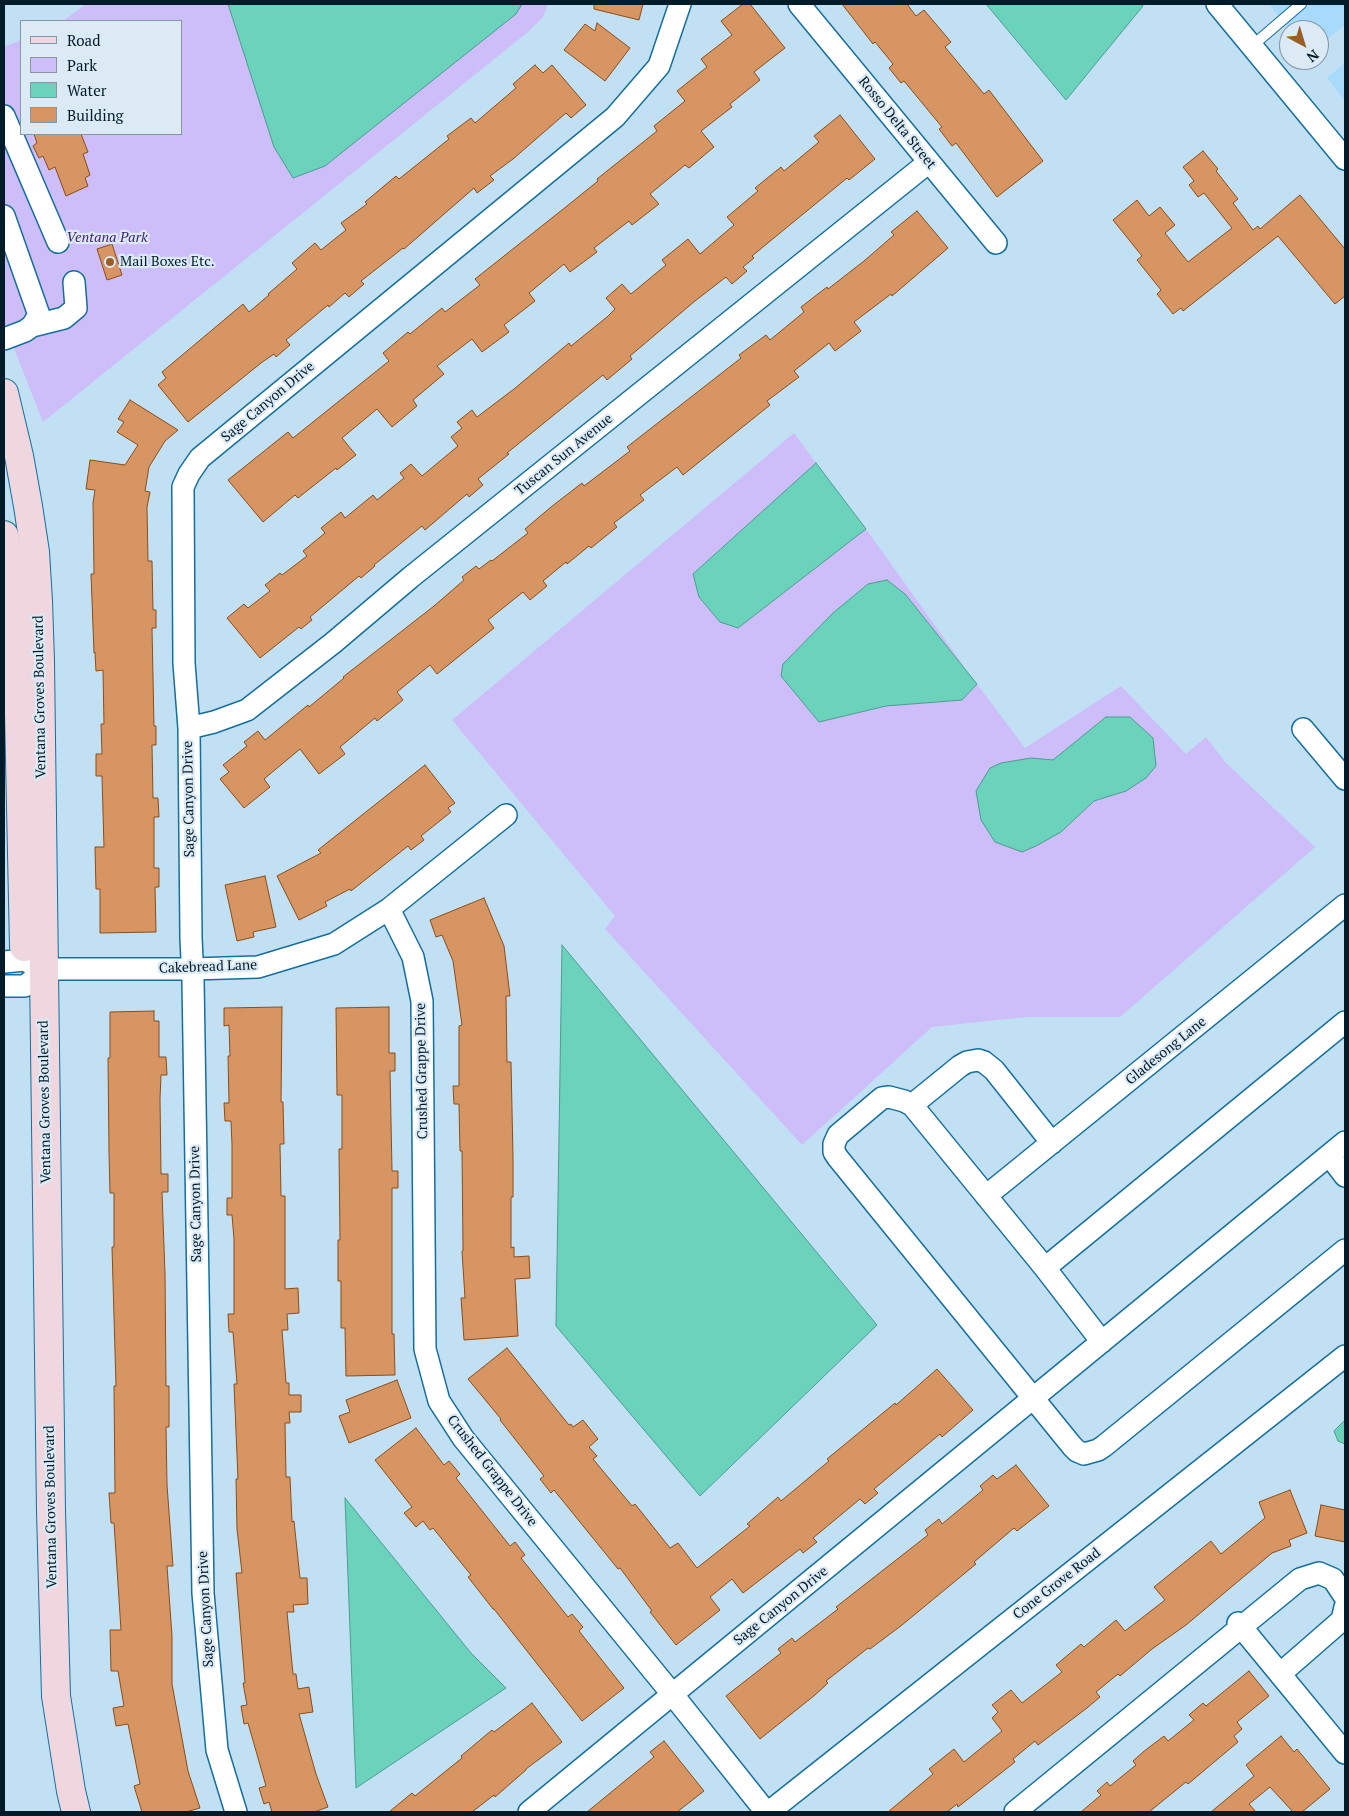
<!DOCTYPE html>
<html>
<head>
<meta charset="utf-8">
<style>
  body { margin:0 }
  #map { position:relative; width:1349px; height:1816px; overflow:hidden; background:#c2e0f4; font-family:"PT Serif",serif }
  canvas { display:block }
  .frame { position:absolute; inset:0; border:5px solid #021b29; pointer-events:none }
  .legend { position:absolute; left:20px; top:20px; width:162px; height:115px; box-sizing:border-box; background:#dbeaf5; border:1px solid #8497a3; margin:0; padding:6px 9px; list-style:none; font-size:15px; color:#021b29 }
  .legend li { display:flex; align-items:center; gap:10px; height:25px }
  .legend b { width:25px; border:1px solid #8497a3 }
  .north { position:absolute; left:1279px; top:20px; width:50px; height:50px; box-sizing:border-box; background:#dbeaf5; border:1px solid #8497a3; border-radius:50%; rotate:141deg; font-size:14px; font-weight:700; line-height:20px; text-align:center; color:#021b29 }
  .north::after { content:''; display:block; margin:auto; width:18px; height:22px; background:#9c5c26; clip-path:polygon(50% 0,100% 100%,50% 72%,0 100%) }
</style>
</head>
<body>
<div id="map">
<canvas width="1349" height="1816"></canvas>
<div class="frame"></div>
<ul class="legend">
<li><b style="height:6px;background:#efd6df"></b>Road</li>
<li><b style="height:14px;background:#cdbdf8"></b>Park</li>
<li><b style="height:14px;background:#6bd3bc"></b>Water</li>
<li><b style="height:14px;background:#d89564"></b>Building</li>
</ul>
<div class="north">N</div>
</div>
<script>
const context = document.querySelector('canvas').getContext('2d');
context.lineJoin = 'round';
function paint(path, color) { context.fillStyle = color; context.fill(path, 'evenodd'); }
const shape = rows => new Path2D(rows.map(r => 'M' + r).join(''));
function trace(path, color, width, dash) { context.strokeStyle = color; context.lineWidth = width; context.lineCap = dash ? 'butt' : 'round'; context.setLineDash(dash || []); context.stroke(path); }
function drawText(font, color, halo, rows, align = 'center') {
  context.font = font + ' "PT Serif",serif'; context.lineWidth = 4.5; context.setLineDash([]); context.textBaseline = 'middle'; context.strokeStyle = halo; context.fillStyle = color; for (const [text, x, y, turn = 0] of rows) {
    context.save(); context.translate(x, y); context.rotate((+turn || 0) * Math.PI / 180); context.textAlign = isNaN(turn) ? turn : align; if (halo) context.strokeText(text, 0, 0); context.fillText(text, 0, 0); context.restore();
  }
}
const built = shape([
  [1269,4,1345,4,1345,25,1319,46,1319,30,1290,30],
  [1345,63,1345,101,1327,78]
]);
const green = shape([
  [86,4,548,4,543,17,528,32,43,422,4,323,4,47,21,40,21,134,181,134,181,21,63,21],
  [794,433,816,463,693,574,738,628,866,529,964,666,904,594,887,580,868,584,833,613,783,664,819,722,886,706,962,700,977,684,1025,748,1121,686,1186,754,1206,737,1226,763,1315,847,1120,1017,1026,1017,932,1027,802,1145,605,929,615,916,452,720],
  [1031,758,1053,760,1126,791,1094,801,1061,831,1022,852]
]);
const water = shape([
  [228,4,522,4,516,14,325,166,293,178,274,147,228,4],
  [986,4,1141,4,1143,6,1066,100,986,4],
  [816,463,866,529,738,628,720,622,699,597,693,574,816,463],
  [887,580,905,594,977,684,962,700,886,706,819,722,781,676,783,664,833,613,868,584,887,580],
  [1106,717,1130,717,1153,738,1156,766,1146,778,1126,791,1094,801,1061,832,1036,846,1022,852,995,842,981,820,976,791,990,768,1001,763,1031,758,1053,760,1106,717],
  [562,945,877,1325,700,1496,556,1326,562,945],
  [1345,1420,1345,1444,1338,1441,1334,1431,1345,1420],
  [345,1498,471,1653,506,1688,356,1788,345,1498]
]);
const building = shape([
  [594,4,643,4,639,20,594,9,594,4],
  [743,4,750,4,785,48,754,72,760,80,730,104,732,107,701,131,714,147,689,168,685,165,650,194,659,204,632,225,629,221,594,248,597,252,570,272,564,264,529,293,535,301,504,325,509,332,482,352,472,339,437,366,444,374,413,400,417,406,392,427,377,409,342,438,356,455,337,470,336,468,298,498,295,495,263,522,228,480,288,432,293,438,389,361,383,353,408,332,410,334,442,308,445,312,480,285,475,279,567,206,598,181,597,179,657,131,654,126,685,101,677,91,707,67,701,59,732,35,721,21,743,4],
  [842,4,907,4,916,16,924,10,951,42,945,47,984,94,989,90,1043,161,997,197,956,143,952,146,939,129,942,127,904,81,901,83,889,68,893,64,875,42,873,44,842,4],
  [597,23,630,48,605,81,564,50,585,24,595,31,597,23],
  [535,65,543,73,552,65,586,105,571,118,566,113,513,159,490,176,494,180,477,193,474,188,404,249,403,248,361,281,364,284,349,297,345,293,329,307,328,305,286,340,290,345,276,357,274,354,261,363,188,422,158,385,166,378,162,372,243,304,249,312,269,295,268,294,297,269,292,263,315,243,321,250,346,230,341,223,367,204,365,202,396,176,399,179,449,139,447,136,471,118,475,123,516,88,513,84,535,65],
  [840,115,875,159,849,180,847,178,752,256,754,258,743,267,747,271,732,284,726,277,695,301,630,356,632,359,607,380,603,375,507,453,509,454,478,479,483,485,469,497,467,494,425,530,422,526,374,565,375,566,361,578,359,576,310,617,312,620,301,629,299,627,260,658,227,618,244,604,248,608,270,591,265,585,280,573,282,575,307,556,303,551,325,533,321,528,341,512,345,518,373,495,377,500,404,478,400,473,411,464,422,476,458,446,451,437,462,428,457,422,472,410,477,417,514,389,569,343,571,346,607,317,615,309,606,298,622,284,631,294,666,265,662,260,688,239,700,254,734,225,727,217,758,191,755,188,781,167,784,171,819,142,814,136,840,115],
  [34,134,81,134,88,152,83,154,90,175,85,178,88,186,66,196,55,167,49,170,43,156,39,158,33,146,37,143,34,134],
  [1203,151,1218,169,1216,171,1238,199,1233,203,1253,230,1258,226,1260,229,1300,195,1345,249,1345,296,1335,304,1278,236,1183,311,1181,308,1173,314,1157,294,1161,290,1137,260,1142,256,1113,220,1137,200,1149,216,1160,207,1175,225,1165,233,1188,262,1232,228,1204,193,1198,197,1189,185,1194,181,1183,167,1203,151],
  [917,211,948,248,892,296,891,294,854,322,861,331,835,351,829,343,794,371,799,377,767,401,770,405,709,454,683,475,677,467,640,495,644,500,614,523,617,527,591,548,589,546,567,564,566,562,543,581,547,586,530,600,523,592,488,620,494,628,437,674,430,665,397,692,403,700,377,721,375,718,340,747,345,754,319,774,300,749,264,779,270,787,244,808,220,779,229,772,223,765,247,746,244,742,258,731,265,740,308,705,309,707,344,678,343,677,434,606,464,580,462,577,476,566,479,569,491,560,492,561,528,533,525,529,551,507,582,483,584,486,630,451,627,447,741,358,739,355,766,335,770,340,804,312,801,307,827,287,828,289,864,261,894,235,891,232,917,211],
  [112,244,122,275,107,280,97,249,112,244],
  [130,400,178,430,165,441,149,467,145,491,150,492,147,507,148,561,152,561,153,610,156,610,156,628,152,628,154,726,156,726,156,745,152,745,153,798,158,798,159,817,154,817,154,868,159,868,159,887,155,887,156,932,100,933,100,889,96,889,95,847,104,847,102,776,96,776,96,754,102,754,101,724,104,724,103,670,96,671,95,652,94,653,91,574,94,574,93,503,95,490,86,489,90,460,125,465,138,445,117,432,124,422,118,419,130,400],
  [425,765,455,803,448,808,451,812,421,836,424,840,411,850,408,846,351,891,350,889,325,902,327,906,299,920,277,876,321,853,318,850,425,765],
  [265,876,276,927,253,932,254,937,237,941,225,885,265,876],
  [484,898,504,946,510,996,506,996,507,1062,511,1062,513,1157,513,1197,511,1197,511,1248,514,1247,514,1257,529,1256,530,1278,515,1279,518,1336,464,1340,461,1298,465,1298,462,1251,463,1251,462,1151,460,1151,459,1104,454,1104,453,1086,459,1086,459,1026,462,1025,453,961,442,935,436,937,430,920,484,898],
  [282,1007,281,1102,283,1102,284,1144,280,1144,281,1196,285,1196,285,1289,298,1288,299,1313,287,1314,288,1330,282,1330,286,1383,289,1383,289,1395,301,1395,301,1412,289,1412,290,1423,285,1423,286,1477,290,1477,292,1522,294,1521,300,1578,307,1578,308,1604,293,1605,294,1612,287,1612,293,1674,296,1674,298,1689,309,1687,313,1712,299,1714,316,1774,328,1807,314,1812,272,1812,269,1802,264,1804,259,1788,266,1786,248,1723,244,1724,241,1706,247,1705,243,1683,245,1683,236,1573,242,1573,237,1529,236,1479,238,1479,234,1384,237,1384,233,1332,229,1332,228,1314,234,1314,234,1239,232,1215,227,1215,227,1198,232,1198,232,1145,231,1121,225,1121,224,1103,229,1103,228,1056,230,1056,229,1025,224,1026,224,1008,282,1007],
  [389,1007,389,1053,395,1053,395,1071,390,1071,392,1171,398,1171,398,1188,392,1188,392,1334,394,1334,395,1375,346,1376,345,1328,341,1328,341,1281,338,1281,338,1240,340,1240,339,1149,342,1149,342,1095,337,1095,336,1008,389,1007],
  [154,1011,154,1021,159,1021,159,1057,166,1057,167,1075,161,1075,160,1099,161,1174,168,1174,168,1192,162,1192,165,1274,166,1386,169,1386,169,1427,166,1427,167,1485,173,1566,167,1566,172,1636,172,1684,188,1771,200,1808,186,1812,142,1812,134,1786,140,1784,128,1724,116,1726,113,1708,124,1706,118,1671,111,1671,110,1630,121,1630,114,1523,111,1523,109,1493,115,1493,114,1386,116,1386,112,1247,114,1247,114,1193,110,1193,109,1152,108,1058,110,1058,110,1012,154,1011],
  [507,1348,569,1425,571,1424,573,1427,583,1420,598,1439,589,1447,597,1456,593,1459,632,1506,635,1504,670,1548,678,1543,697,1568,750,1526,747,1524,778,1497,781,1501,829,1461,827,1459,895,1403,896,1405,937,1369,973,1410,942,1437,940,1434,874,1489,878,1493,865,1504,860,1499,813,1538,817,1542,803,1553,800,1549,743,1593,732,1579,710,1597,720,1610,676,1645,650,1612,652,1611,620,1568,618,1569,554,1490,551,1493,540,1479,544,1476,500,1420,501,1419,468,1379,507,1348],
  [397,1380,411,1418,349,1443,339,1416,350,1412,346,1400,397,1380],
  [416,1428,444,1465,449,1461,460,1474,456,1478,510,1546,515,1542,525,1555,521,1558,568,1617,572,1614,583,1627,579,1631,624,1688,582,1721,494,1609,493,1609,468,1577,471,1575,433,1528,430,1530,423,1521,416,1527,404,1513,412,1507,375,1460,416,1428],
  [1016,1465,1049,1506,1017,1531,1014,1528,974,1562,976,1564,902,1625,870,1649,868,1648,826,1681,828,1683,815,1695,760,1739,726,1696,781,1653,778,1649,792,1638,795,1642,838,1609,836,1607,928,1535,925,1530,939,1519,942,1524,983,1490,980,1486,993,1475,997,1479,1016,1465],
  [1290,1490,1307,1533,1289,1540,1291,1546,1272,1553,1186,1625,1152,1649,1120,1676,1118,1674,1096,1692,1100,1697,1087,1708,1038,1745,1035,1741,1013,1759,1015,1762,958,1807,957,1804,947,1812,888,1812,933,1774,929,1769,954,1749,964,1762,1002,1731,992,1718,998,1712,992,1705,1011,1690,1022,1703,1062,1672,1056,1665,1081,1644,1084,1647,1116,1620,1125,1631,1165,1600,1154,1587,1211,1541,1221,1554,1265,1518,1259,1502,1290,1490],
  [1321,1505,1345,1510,1345,1542,1315,1536,1321,1505],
  [1249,1671,1269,1696,1237,1722,1242,1729,1234,1736,1238,1742,1188,1784,1186,1782,1149,1812,1081,1812,1101,1795,1097,1791,1107,1782,1110,1786,1136,1765,1133,1761,1143,1752,1164,1736,1168,1741,1194,1720,1189,1715,1203,1703,1206,1706,1249,1671],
  [532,1703,562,1742,526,1769,526,1770,495,1797,494,1795,472,1812,389,1812,412,1793,415,1796,462,1758,461,1756,492,1730,494,1732,532,1703],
  [1281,1736,1294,1752,1297,1749,1330,1789,1302,1812,1293,1812,1270,1787,1249,1804,1256,1812,1211,1812,1254,1776,1246,1765,1281,1736],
  [664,1741,704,1791,677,1812,587,1812,654,1757,650,1752,664,1741]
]);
const lane = shape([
  [1252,46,1301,4]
]);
const street = shape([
  [799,4,996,243],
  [1217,4,1345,159],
  [4,116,58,242],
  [4,216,39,315,32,326,25,331,4,339],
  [32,326,64,318,76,308,74,282],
  [189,728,214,722,247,710,333,643,411,577,929,162],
  [1303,729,1345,779],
  [389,909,413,957,422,1001,425,1349,439,1401,463,1438,673,1695,766,1812],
  [4,962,25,960,43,971],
  [4,986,25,986,43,971,57,969,192,969,258,967,334,944,389,909,506,815],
  [912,1105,960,1066,967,1062,978,1060,984,1062,994,1070,1052,1143],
  [1329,1155,1345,1176],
  [986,1196,1345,905],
  [1045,1268,1345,1022],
  [1102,1342,1045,1268,912,1105,904,1101,889,1097,882,1098,838,1135,834,1144,834,1152,838,1158,1072,1446,1077,1451,1084,1454,1098,1450,1104,1446,1345,1250],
  [1238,1623,1345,1753],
  [1280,1674,1342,1620,1345,1607],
  [236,1812,217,1750,203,1593,193,980,191,938,189,728,184,663,183,487,189,474,200,458,615,117,659,66,680,4],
  [529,1812,1345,1142],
  [769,1812,1345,1356],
  [1015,1812,1300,1579,1319,1573,1333,1579,1345,1597]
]);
const secondary = shape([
  [4,393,19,456,28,506,35,552,38,601,40,661,51,1511,56,1696,71,1791,76,1812],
  [4,535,15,604,18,667,24,947]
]);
const markers = [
  [110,262,5,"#9c5c26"]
];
const streetNames = [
  ["Rosso Delta Street",897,123,51],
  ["Sage Canyon Drive",268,402,-40],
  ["Tuscan Sun Avenue",564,455,-39],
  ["Ventana Groves Boulevard",40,697,-91],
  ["Sage Canyon Drive",189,799,-91],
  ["Cakebread Lane",208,967,-2],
  ["Gladesong Lane",1166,1051,-39],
  ["Crushed Grappe Drive",422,1071,-91],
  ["Ventana Groves Boulevard",45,1102,-91],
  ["Sage Canyon Drive",196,1204,-91],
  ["Crushed Grappe Drive",492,1471,52],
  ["Ventana Groves Boulevard",51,1507,-91],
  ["Cone Grove Road",1057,1584,-38],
  ["Sage Canyon Drive",781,1606,-39],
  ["Sage Canyon Drive",206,1609,-93]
];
const parkNames = [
  ["Ventana Park",107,238]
];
const poiNames = [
  ["Mail Boxes Etc.",120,262]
];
paint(built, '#a8dbfb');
paint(green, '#cdbdf8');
paint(water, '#6bd3bc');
trace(water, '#4c9c90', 1);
paint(building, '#d89564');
trace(building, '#8b4d16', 1);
trace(lane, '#146f9c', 12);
trace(street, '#146f9c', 24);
trace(secondary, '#146f9c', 30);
trace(lane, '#fff', 10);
trace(street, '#fff', 21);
trace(secondary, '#efd6df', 28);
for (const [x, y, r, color] of markers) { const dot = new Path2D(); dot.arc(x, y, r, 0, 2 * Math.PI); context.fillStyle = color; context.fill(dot); trace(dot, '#dbeaf5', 2); }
drawText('14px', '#021b29', '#dbeaf5', streetNames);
drawText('italic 14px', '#412072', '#dbeaf5', parkNames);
drawText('14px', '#021b29', '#dbeaf5', poiNames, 'left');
</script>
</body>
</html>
